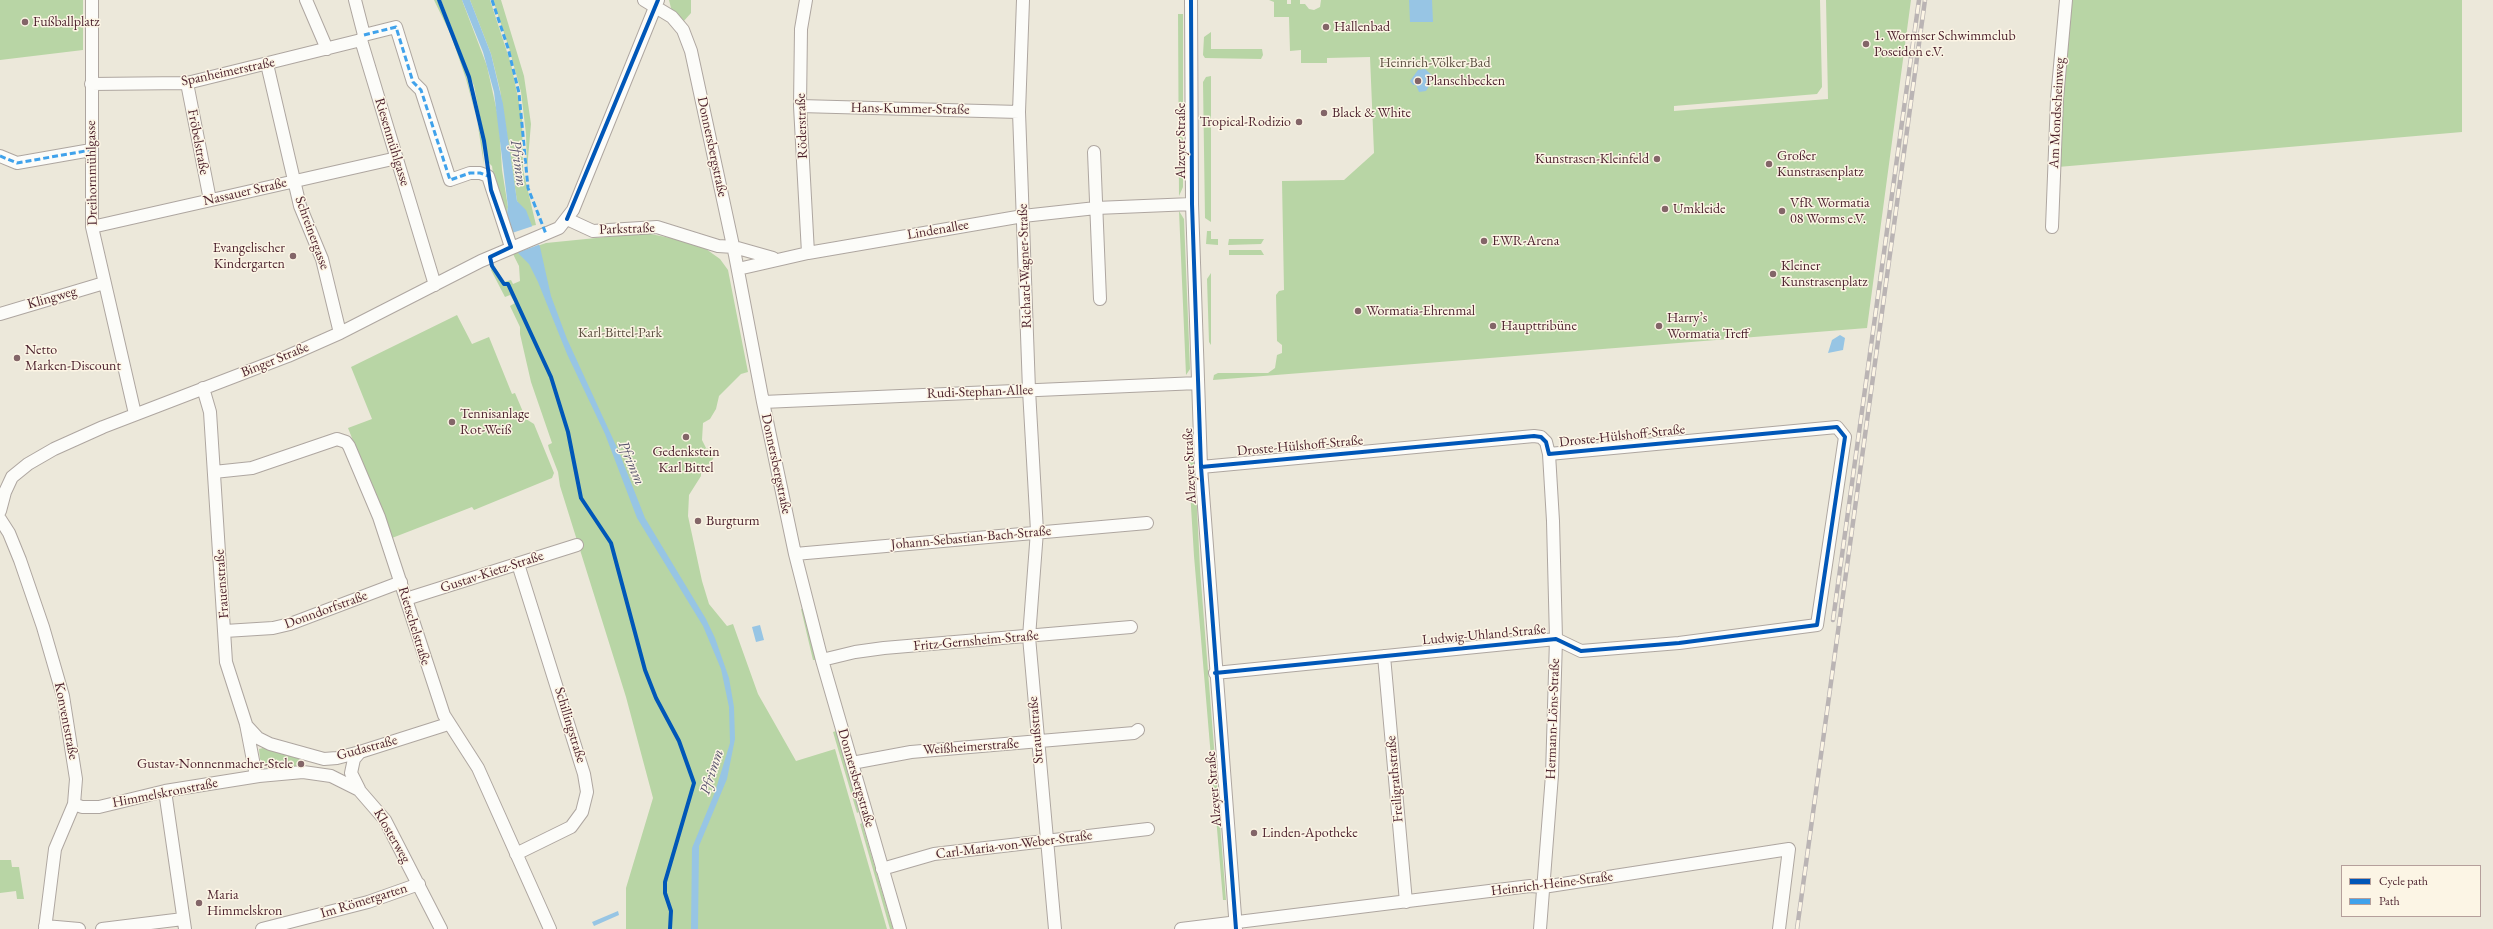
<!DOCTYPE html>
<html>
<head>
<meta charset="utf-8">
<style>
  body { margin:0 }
  #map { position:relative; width:2493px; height:929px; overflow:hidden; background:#ece8da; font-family:"EB Garamond",serif }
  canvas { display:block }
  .legend { position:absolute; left:2341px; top:865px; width:140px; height:52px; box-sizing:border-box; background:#fcf5e5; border:1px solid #b59f9b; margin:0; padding:5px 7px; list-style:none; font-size:12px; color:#4a1f2b }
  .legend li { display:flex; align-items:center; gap:8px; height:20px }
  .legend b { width:20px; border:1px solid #b59f9b }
</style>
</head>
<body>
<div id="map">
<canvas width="2493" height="929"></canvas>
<ul class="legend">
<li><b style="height:5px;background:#0057b8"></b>Cycle path</li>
<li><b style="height:5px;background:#40a2eb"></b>Path</li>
</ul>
</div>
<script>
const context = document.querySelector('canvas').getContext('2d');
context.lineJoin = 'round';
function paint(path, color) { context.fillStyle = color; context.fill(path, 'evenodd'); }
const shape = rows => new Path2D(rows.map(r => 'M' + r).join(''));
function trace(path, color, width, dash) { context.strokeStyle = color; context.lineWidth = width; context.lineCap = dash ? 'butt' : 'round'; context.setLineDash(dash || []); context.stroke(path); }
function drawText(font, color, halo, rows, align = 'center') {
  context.font = font + ' "EB Garamond",serif'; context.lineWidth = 3; context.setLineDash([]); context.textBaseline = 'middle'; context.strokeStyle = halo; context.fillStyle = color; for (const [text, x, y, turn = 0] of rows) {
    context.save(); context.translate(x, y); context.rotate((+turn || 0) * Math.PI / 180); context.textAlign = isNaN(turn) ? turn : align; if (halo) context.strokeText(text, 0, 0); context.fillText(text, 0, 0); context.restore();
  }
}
const green = shape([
  [0,0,83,0,83,50,0,60],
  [434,0,437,0,454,38,467,78,482,142,484,165,477,120,466,79,451,35],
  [441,0,462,0,487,66,499,121,502,170,508,207,506,219,495,188,492,166,489,163,474,86],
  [470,0,490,0,511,64,522,117,523,170,536,225,531,226,517,201,500,90,491,54],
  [493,0,501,0,524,76,531,124,527,170,526,134,521,92,509,48],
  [669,0,691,0,691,13,683,22,672,12],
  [1269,0,1287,0,1287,4,1291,4,1291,0,1300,0,1300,4,1305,4,1309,9,1314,10,1320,7,1321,0,1820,0,1822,87,1817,94,1674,106,1674,111,1828,99,1826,0,1911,0,1867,328,1213,380,1214,375,1218,373,1268,373,1275,368,1277,355,1282,353,1282,345,1277,341,1276,295,1279,291,1284,290,1282,181,1344,180,1374,153,1370,57,1327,58,1327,63,1301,63,1301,50,1290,51,1289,17,1274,17,1274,2],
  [2069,0,2462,0,2462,132,2058,167],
  [1178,14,1183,14,1183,187,1179,196],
  [1211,32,1211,49,1262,49,1263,55,1261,59,1205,58,1203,55,1204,37],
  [1211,76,1211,222,1205,218,1203,82,1206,77],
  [1179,211,1184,219,1190,369,1186,375],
  [1207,231,1211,231,1211,239,1218,239,1218,245,1206,244],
  [646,233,690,242,706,249,720,259,728,270,748,372,741,374,719,396,716,409,710,419,703,423,702,440,706,448,715,451,713,459,707,467,701,471,701,476,689,495,688,516,702,581,709,604,727,626,733,624,758,694,796,761,835,749,887,929,626,929,626,888,653,798,626,697,560,486,558,472,549,449,548,445,552,443,531,382,520,334,520,327,510,306,515,303,510,295,505,297,491,270,493,264,504,282,511,280,513,284,520,281,519,266,513,254,546,243],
  [1229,239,1264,239,1261,244,1228,245],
  [1229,250,1261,250,1264,255,1229,255],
  [1211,273,1211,345,1209,342,1207,279],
  [457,315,472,344,489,337,512,394,515,393,526,419,534,424,554,473,552,478,474,510,472,507,392,538,348,428,372,419,351,367],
  [1193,439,1195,482,1190,483,1188,440],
  [1196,489,1200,569,1226,900,1223,900,1194,556,1190,490],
  [801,609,803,609,816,660,813,660],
  [836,731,859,812,857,813,833,732],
  [263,748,303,760,302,766,270,769,265,766,260,759,259,749],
  [862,823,893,929,890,929,860,824],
  [0,860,11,860,12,867,19,867,24,899,17,899,16,891,0,893]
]);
const water = shape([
  [462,0,470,0,491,54,503,104,517,201,526,210,540,247,551,296,567,339,619,452,645,518,706,619,715,638,729,678,734,707,735,739,727,779,699,846,698,929,691,929,692,848,715,792,730,743,729,707,721,669,703,626,637,518,605,434,567,354,538,282,529,264,518,253,506,219,508,207,494,92,483,52],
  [1409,0,1432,0,1433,22,1410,22],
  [1425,69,1434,77,1432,80,1426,81,1429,86,1426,91,1419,92,1416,85,1413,85,1410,81,1418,70],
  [1840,335,1845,338,1843,350,1828,353,1832,340],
  [760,625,764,640,756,642,752,627],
  [618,911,619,915,594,926,592,922]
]);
const pier = shape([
  [533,226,541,244,516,253,509,234]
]);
const minor = shape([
  [92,0,92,227,135,414],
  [306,0,327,49],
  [355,0,364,35,361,40,435,285],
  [644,0,672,17,683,30,691,51,735,255,763,402,795,554,822,660,900,929],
  [806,0,801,29,800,106,808,253],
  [1023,0,1019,112,1029,390,1037,531,1029,637,1055,929],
  [1191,0,1192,204,1201,467,1236,929],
  [364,35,396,27,413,82,421,90,450,180,470,173,480,173,488,176,511,247],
  [267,64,300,206,322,259,340,333],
  [187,83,210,200],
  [91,84,187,83,361,40],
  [800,106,1019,112],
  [1094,152,1100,299],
  [0,156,17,163,91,150],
  [567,219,593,231,657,227,718,246,734,247,773,258],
  [92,227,397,158],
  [2052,227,2057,99,2066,0],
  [738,269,808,253,1023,216,1096,208,1192,204],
  [0,314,104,283],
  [203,388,210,412,226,662,246,724,256,776],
  [763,402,1198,383],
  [1201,467,1534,436,1541,437,1546,442,1549,454,1837,427,1845,437,1817,625,1679,643,1581,651,1556,639,1215,673],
  [214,472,252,468,337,439,346,442,349,446,379,517,444,715,478,768,550,929],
  [0,511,5,492,12,477,28,464,54,449,103,427,288,356,340,333,481,261,559,228,573,210,658,0],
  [0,519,9,533,20,560,43,627,63,696,76,779,74,804,55,849,45,929],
  [795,554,1147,523],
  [406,599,577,545],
  [225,631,273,628,290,624,401,582],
  [1384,656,1406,902],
  [822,660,855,652,884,648,1131,627],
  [246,725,258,738,270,744,324,759,337,758,360,752,448,724],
  [852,763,911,752,1134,733,1138,730],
  [359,789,351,773,354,759,360,752],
  [165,791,185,929],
  [74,804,82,807,99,807,165,791,259,776,303,772,331,776,359,790,385,820,441,929],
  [516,854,571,827,582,812,587,792,584,774,518,564],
  [882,869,934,854,1148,829],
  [45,926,79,929],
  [102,929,183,919],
  [262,929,368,902,419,884],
  [1181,929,1530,886,1543,887,1789,849,1779,929],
  [1540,929,1552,775,1556,639,1553,521,1549,454]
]);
const rail = shape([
  [1833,620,1919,0],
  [1797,929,1925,0]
]);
const quiet = shape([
  [492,0,508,48,519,93,528,188,546,234],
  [364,35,396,27,413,82,421,90,450,180,470,173,480,173,488,176],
  [0,156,17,163,91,150]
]);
const cycleway = shape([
  [439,0,469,77,484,141,491,190,511,247,490,257,492,266,504,284,508,284,551,377,568,432,581,498,611,543,645,670,656,698,679,741,694,783,665,882,665,893,671,911,670,929],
  [1191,0,1192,204,1201,467,1236,929],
  [567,219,658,0],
  [1201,467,1534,436,1541,437,1546,442,1549,454,1837,427,1845,437,1817,625,1679,643,1581,651,1556,639,1215,673]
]);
const markers = [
  [25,22,4,"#836568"],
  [1326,27,4,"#836568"],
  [1866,44,4,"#836568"],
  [1418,81,4,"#836568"],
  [1324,113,4,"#836568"],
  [1299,122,4,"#836568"],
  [1657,159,4,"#836568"],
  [1769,164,4,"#836568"],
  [1665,209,4,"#836568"],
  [1782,211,4,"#836568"],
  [1484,241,4,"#836568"],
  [293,256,4,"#836568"],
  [1773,274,4,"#836568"],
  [1358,311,4,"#836568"],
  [1493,326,4,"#836568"],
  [1659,326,4,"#836568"],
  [17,358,4,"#836568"],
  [452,422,4,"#836568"],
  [686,437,4,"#836568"],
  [698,521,4,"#836568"],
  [301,764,4,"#836568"],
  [1254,833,4,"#836568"],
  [199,903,4,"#836568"]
];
const poiNames = [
  ["Fußballplatz",33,22],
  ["Hallenbad",1334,27],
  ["1. Wormser Schwimmclub",1874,36],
  ["Poseidon e.V.",1874,52],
  ["Planschbecken",1426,81],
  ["Black & White",1332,113],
  ["Tropical-Rodizio",1291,122,"right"],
  ["Großer",1777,156],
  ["Kunstrasenplatz",1777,172],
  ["Kunstrasen-Kleinfeld",1649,159,"right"],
  ["VfR Wormatia",1790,203],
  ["08 Worms e.V.",1790,219],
  ["Umkleide",1673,209],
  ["EWR-Arena",1492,241],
  ["Evangelischer",285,248,"right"],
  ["Kindergarten",285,264,"right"],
  ["Kleiner",1781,266],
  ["Kunstrasenplatz",1781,282],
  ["Wormatia-Ehrenmal",1366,311],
  ["Harry’s",1667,318],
  ["Wormatia Treff",1667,334],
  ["Haupttribüne",1501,326],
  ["Netto",25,350],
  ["Marken-Discount",25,366],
  ["Tennisanlage",460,414],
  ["Rot-Weiß",460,430],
  ["Gedenkstein",686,452,"center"],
  ["Karl Bittel",686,468,"center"],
  ["Burgturm",706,521],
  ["Gustav-Nonnenmacher-Stele",293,764,"right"],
  ["Linden-Apotheke",1262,833],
  ["Maria",207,895],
  ["Himmelskron",207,911]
];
const parkNames = [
  ["Heinrich-Völker-Bad",1435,63],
  ["Karl-Bittel-Park",620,333]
];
const streetNames = [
  ["Spanheimerstraße",228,72,-12],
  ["Hans-Kummer-Straße",910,109,1],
  ["Am Mondscheinweg",2057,113,-87],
  ["Röderstraße",802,126,-92],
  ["Alzeyer Straße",1181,141,-90],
  ["Fröbelstraße",198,142,79],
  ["Riesenmühlgasse",392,142,73],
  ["Donnersbergstraße",712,147,78],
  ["Dreihornmühlgasse",92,173,-91],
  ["Nassauer Straße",245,192,-13],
  ["Parkstraße",627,229,-2],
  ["Lindenallee",938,230,-10],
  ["Schreinergasse",312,233,70],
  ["Richard-Wagner-Straße",1025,266,-92],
  ["Klingweg",52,298,-16],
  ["Binger Straße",275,360,-22],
  ["Rudi-Stephan-Allee",980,392,-2],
  ["Droste-Hülshoff-Straße",1622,436,-6],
  ["Droste-Hülshoff-Straße",1300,446,-5],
  ["Donnersbergstraße",776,464,78],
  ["Alzeyer Straße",1190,466,-93],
  ["Johann-Sebastian-Bach-Straße",971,538,-5],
  ["Gustav-Kietz-Straße",492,572,-18],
  ["Frauenstraße",222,584,-94],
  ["Donndorfstraße",326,610,-20],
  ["Rietschelstraße",414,626,73],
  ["Ludwig-Uhland-Straße",1484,635,-5],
  ["Fritz-Gernsheim-Straße",976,641,-5],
  ["Hermann-Löns-Straße",1553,719,-88],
  ["Konventstraße",66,721,79],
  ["Schillingstraße",570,725,73],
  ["Straußstraße",1036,730,-95],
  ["Weißheimerstraße",971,747,-4],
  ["Gudastraße",367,748,-15],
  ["Donnersbergstraße",856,778,74],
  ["Freiligrathstraße",1395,779,-95],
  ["Alzeyer Straße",1214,789,-95],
  ["Himmelskronstraße",165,793,-11],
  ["Klosterweg",392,836,60],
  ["Carl-Maria-von-Weber-Straße",1014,845,-7],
  ["Heinrich-Heine-Straße",1552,884,-7],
  ["Im Römergarten",364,901,-17]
];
const waterNames = [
  ["Pfrimm",518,163,82],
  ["Pfrimm",631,463,67],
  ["Pfrimm",712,772,-72]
];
paint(green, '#b8d5a5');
paint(water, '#97c5e4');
paint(pier, '#ece8da');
trace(minor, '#aea6a0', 14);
trace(minor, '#fcfcf9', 12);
trace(rail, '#bab4b4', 4.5);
trace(rail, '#fcf5e5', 3, [9]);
trace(quiet, '#40a2eb', 3, [6, 3]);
trace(cycleway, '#0057b8', 4);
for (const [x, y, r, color] of markers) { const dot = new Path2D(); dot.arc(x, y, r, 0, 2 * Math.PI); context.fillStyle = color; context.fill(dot); trace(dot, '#fcf5e5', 1.5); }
drawText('14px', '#4a1f2b', '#fcf5e5', poiNames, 'left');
drawText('14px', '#5e5142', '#fcf5e5', parkNames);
drawText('14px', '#4a1f2b', '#fcf5e5', streetNames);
drawText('italic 15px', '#58546d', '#fcf5e5', waterNames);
</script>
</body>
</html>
